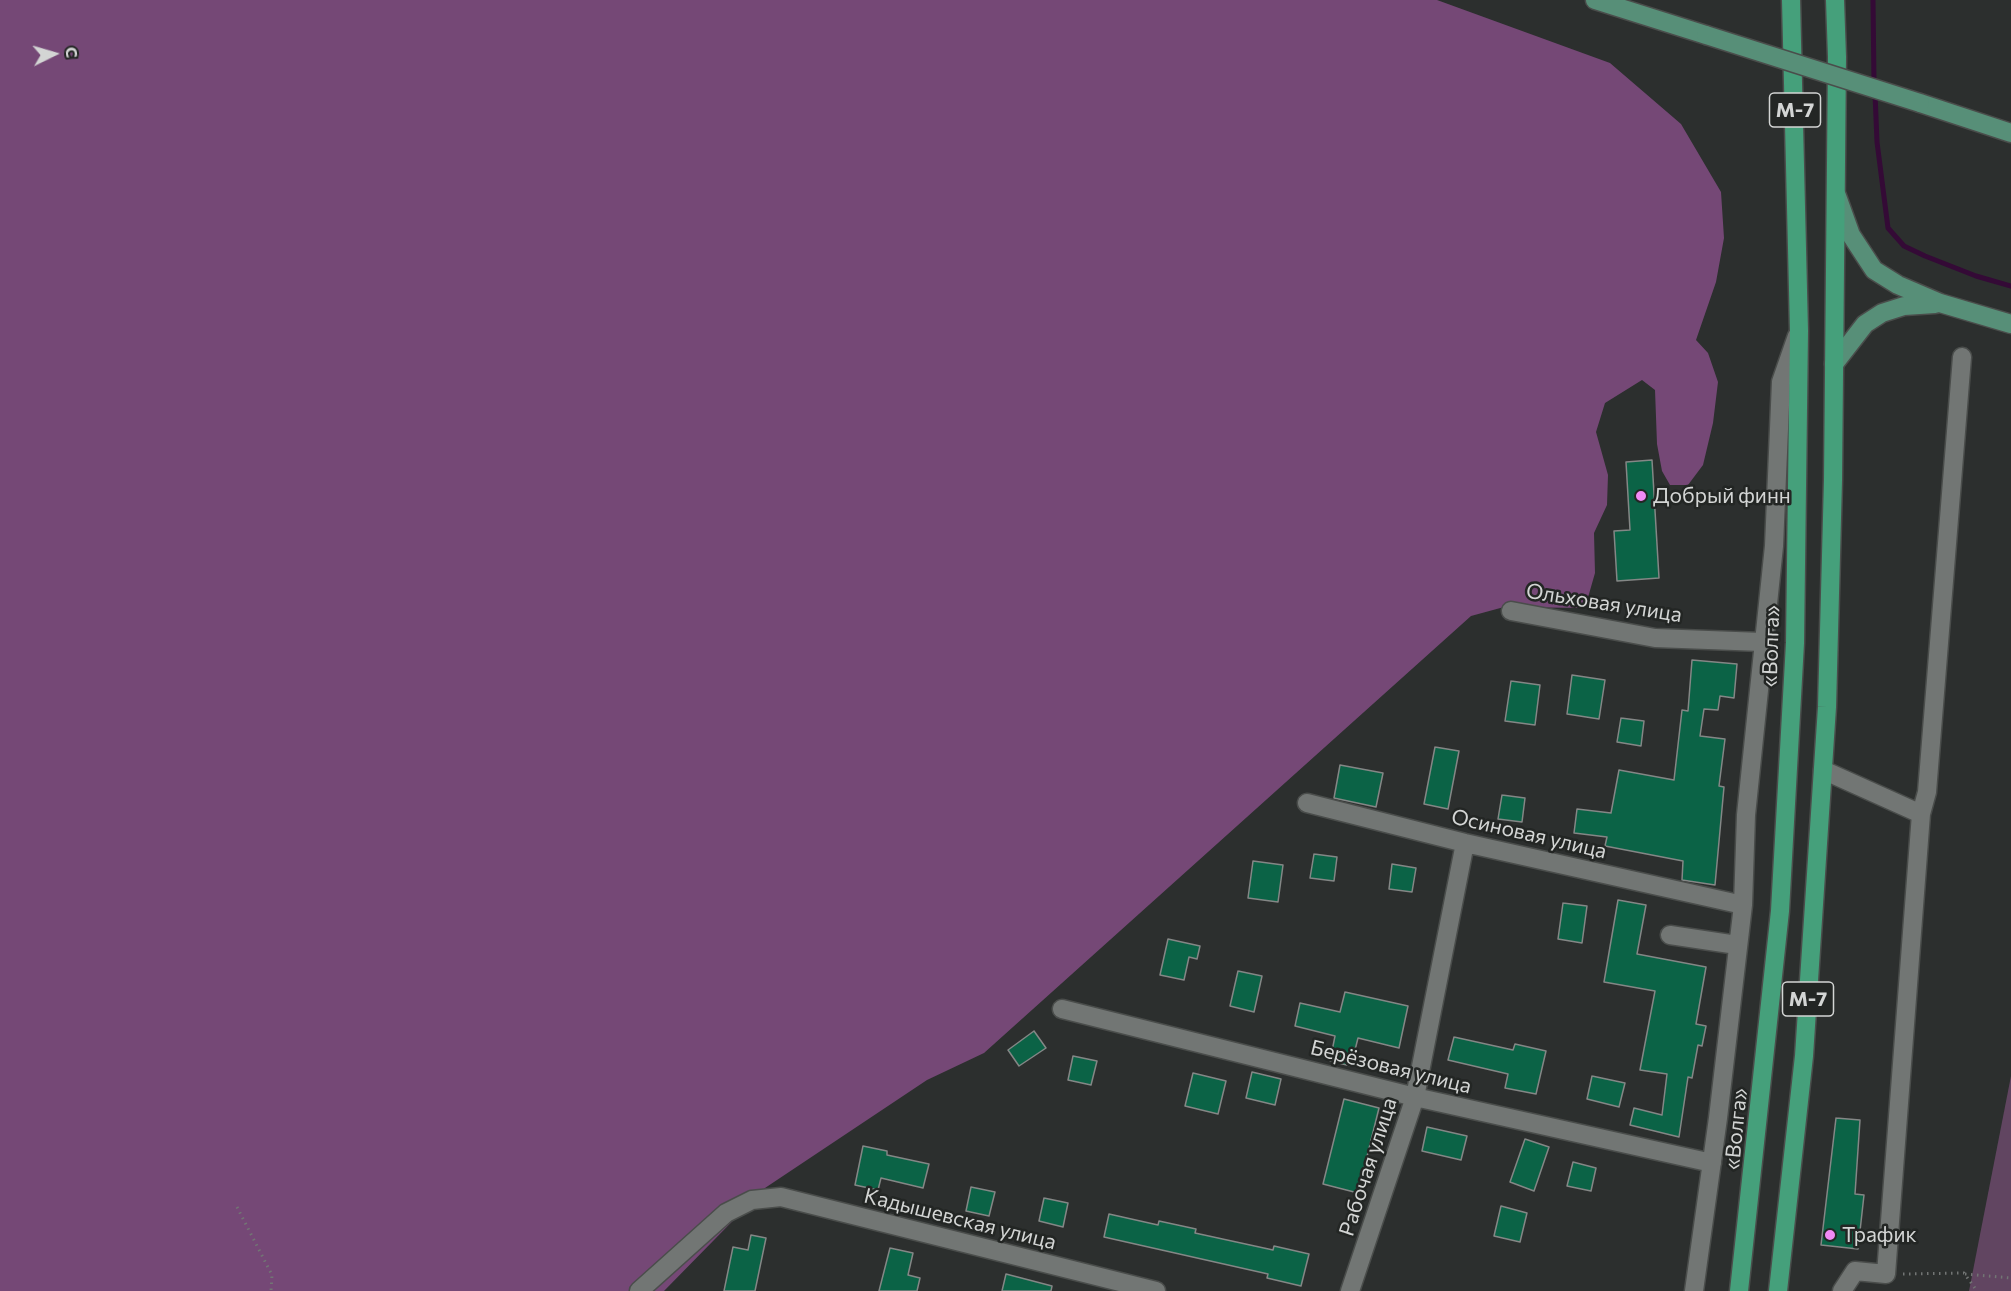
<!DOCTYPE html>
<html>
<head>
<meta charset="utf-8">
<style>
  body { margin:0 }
  #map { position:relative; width:2011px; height:1291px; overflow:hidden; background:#2c2f2e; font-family:Commissioner,sans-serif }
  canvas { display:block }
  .north { position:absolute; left:24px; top:24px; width:60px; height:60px; -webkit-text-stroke:4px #232624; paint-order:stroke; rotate:85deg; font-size:16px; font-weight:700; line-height:24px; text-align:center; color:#d3d5d4 }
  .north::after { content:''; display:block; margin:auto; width:21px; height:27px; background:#d3d5d4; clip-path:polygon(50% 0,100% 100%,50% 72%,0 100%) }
</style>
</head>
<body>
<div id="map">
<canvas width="2011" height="1291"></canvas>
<div class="north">С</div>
</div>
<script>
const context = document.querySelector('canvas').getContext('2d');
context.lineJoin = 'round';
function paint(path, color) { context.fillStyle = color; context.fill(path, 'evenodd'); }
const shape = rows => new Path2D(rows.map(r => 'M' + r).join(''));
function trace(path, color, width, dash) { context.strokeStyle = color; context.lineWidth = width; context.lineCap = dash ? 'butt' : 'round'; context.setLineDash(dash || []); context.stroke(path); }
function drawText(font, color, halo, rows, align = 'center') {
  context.font = font + ' Commissioner,sans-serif'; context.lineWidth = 5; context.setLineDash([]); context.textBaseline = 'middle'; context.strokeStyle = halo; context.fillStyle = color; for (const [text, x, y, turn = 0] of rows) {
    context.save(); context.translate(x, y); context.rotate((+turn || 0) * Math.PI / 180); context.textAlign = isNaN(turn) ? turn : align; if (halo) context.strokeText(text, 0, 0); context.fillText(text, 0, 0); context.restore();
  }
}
const green = shape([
  [2011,1076,2011,1291,1969,1291]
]);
const forest = shape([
  [0,0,1437,0,1610,63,1681,124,1721,192,1724,238,1716,282,1696,340,1708,353,1718,382,1713,423,1703,465,1688,485,1670,485,1662,471,1657,444,1655,390,1642,380,1605,403,1596,432,1608,475,1607,505,1594,533,1595,573,1585,608,1504,607,1471,616,984,1053,927,1080,765,1188,664,1291,0,1291]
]);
const stream = shape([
  [1873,0,1874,83],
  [1875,93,1877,142,1888,228,1904,246,1925,256,1976,276,2011,286]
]);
const building = shape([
  [1652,460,1659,578,1617,581,1614,531,1630,530,1626,462,1652,460],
  [1692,660,1737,664,1734,698,1720,696,1718,710,1704,709,1700,736,1725,739,1719,786,1724,787,1715,885,1682,880,1683,861,1605,846,1607,837,1574,833,1577,809,1611,813,1619,770,1674,780,1682,710,1688,711,1692,660],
  [1572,675,1605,680,1599,719,1567,714,1572,675],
  [1511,681,1540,685,1535,725,1505,721,1511,681],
  [1621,718,1644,721,1641,746,1617,742,1621,718],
  [1435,747,1459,751,1448,809,1424,804,1435,747],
  [1340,765,1383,773,1376,807,1334,798,1340,765],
  [1502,795,1525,798,1522,822,1498,819,1502,795],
  [1314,854,1337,857,1334,881,1310,878,1314,854],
  [1253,861,1283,865,1278,902,1248,898,1253,861],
  [1392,864,1416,868,1412,892,1389,889,1392,864],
  [1618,900,1646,905,1637,954,1706,967,1696,1024,1706,1026,1702,1046,1698,1045,1692,1078,1688,1077,1679,1137,1630,1125,1634,1108,1662,1115,1667,1074,1640,1070,1655,991,1604,982,1618,900],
  [1563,903,1587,906,1582,943,1558,939,1563,903],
  [1168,939,1200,946,1197,959,1189,957,1184,980,1160,975,1168,939],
  [1238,971,1262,976,1254,1012,1230,1006,1238,971],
  [1345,992,1408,1006,1399,1048,1358,1038,1351,1066,1330,1061,1335,1036,1295,1026,1300,1003,1340,1012,1345,992],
  [1034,1031,1046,1048,1019,1066,1008,1050,1034,1031],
  [1454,1037,1513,1050,1515,1044,1546,1051,1536,1094,1505,1088,1508,1074,1448,1060,1454,1037],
  [1073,1056,1097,1061,1091,1085,1068,1080,1073,1056],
  [1252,1072,1281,1079,1275,1105,1246,1098,1252,1072],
  [1193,1073,1226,1081,1218,1114,1185,1106,1193,1073],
  [1592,1076,1625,1083,1619,1107,1587,1099,1592,1076],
  [1344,1099,1379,1108,1358,1193,1323,1184,1344,1099],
  [1836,1118,1860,1120,1855,1194,1864,1195,1858,1249,1821,1245,1836,1118],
  [1427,1127,1467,1136,1461,1160,1422,1151,1427,1127],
  [1525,1139,1549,1147,1534,1191,1510,1182,1525,1139],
  [863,1146,887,1151,887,1155,929,1164,923,1188,881,1178,878,1190,855,1185,863,1146],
  [1573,1162,1596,1168,1591,1191,1567,1186,1573,1162],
  [971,1187,995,1192,989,1216,966,1211,971,1187],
  [1044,1198,1068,1203,1063,1227,1039,1221,1044,1198],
  [1501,1206,1527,1213,1520,1242,1494,1236,1501,1206],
  [1109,1214,1158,1225,1159,1221,1196,1229,1195,1233,1273,1250,1274,1246,1309,1254,1301,1286,1267,1278,1268,1274,1104,1237,1109,1214],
  [751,1235,766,1238,755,1291,724,1291,733,1247,748,1250,751,1235],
  [890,1248,913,1253,908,1275,920,1278,917,1291,879,1291,890,1248],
  [1006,1274,1052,1286,1051,1291,1002,1291,1006,1274]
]);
const path = shape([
  [237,1207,272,1275,271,1291],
  [1903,1274,1964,1273,1977,1291],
  [1965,1274,2011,1278]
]);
const minor = shape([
  [1511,611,1655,638,1762,642],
  [1823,770,1921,814],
  [1307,803,1465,843,1743,905],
  [1670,935,1737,945],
  [1062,1009,1415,1097,1712,1163],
  [639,1291,726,1213,752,1200,781,1197,1156,1291],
  [1350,1291,1415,1097,1465,843],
  [1694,1291,1718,1118,1743,905,1746,815,1774,546,1781,382,1797,336],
  [1842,1291,1855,1271,1886,1274,1921,814,1927,792,1962,357]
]);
const major = shape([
  [1595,0,1706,35],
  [1920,103,2011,133],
  [1837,196,1851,235,1874,270,1898,285,1940,303,2011,324],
  [1834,364,1865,324,1882,313,1904,306,1935,304]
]);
const highway = shape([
  [1739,1291,1780,911,1795,643,1799,331,1791,0],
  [1778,1291,1804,1056,1827,707,1833,480,1837,57,1835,0]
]);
const majorBridge = shape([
  [1706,35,1920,103]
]);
const markers = [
  [1641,496,6,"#f18af5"],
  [1830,1235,6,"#f18af5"]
];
const shields = [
  [1795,110,51],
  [1808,999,51]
];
const shieldNames = [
  ["М-7",1795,110],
  ["М-7",1808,999]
];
const poiNames = [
  ["Добрый финн",1653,496],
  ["Трафик",1842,1235]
];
const streetNames = [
  ["Ольховая улица",1604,603,9],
  ["«Волга»",1771,646,-88],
  ["Осиновая улица",1529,834,13],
  ["Берёзовая улица",1391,1067,14],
  ["«Волга»",1736,1129,-84],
  ["Рабочая улица",1368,1167,-72],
  ["Кадышевская улица",960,1219,14]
];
paint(green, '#614561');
paint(forest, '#754876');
trace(stream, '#340a36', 5);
paint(building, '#0b6346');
trace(building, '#848786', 1.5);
trace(minor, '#4a4d4b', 21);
trace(major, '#4a4d4b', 21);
trace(highway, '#4a4d4b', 21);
trace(path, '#727574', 3, [1.5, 4.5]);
trace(minor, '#727674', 18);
trace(major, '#578f78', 18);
trace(highway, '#45a07b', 18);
trace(majorBridge, '#4a4d4b', 21, []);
trace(majorBridge, '#578f78', 18);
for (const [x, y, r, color] of markers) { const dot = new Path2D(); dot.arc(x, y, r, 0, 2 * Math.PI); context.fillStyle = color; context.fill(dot); trace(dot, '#232624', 2); }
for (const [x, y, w] of shields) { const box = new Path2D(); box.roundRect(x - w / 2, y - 17, w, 34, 4.5); context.fillStyle = '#232624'; context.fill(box); trace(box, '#d3d5d4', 1.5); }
drawText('bold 20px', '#d3d5d4', null, shieldNames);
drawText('21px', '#d3d5d4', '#232624', poiNames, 'left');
drawText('21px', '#d3d5d4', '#232624', streetNames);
</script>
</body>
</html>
